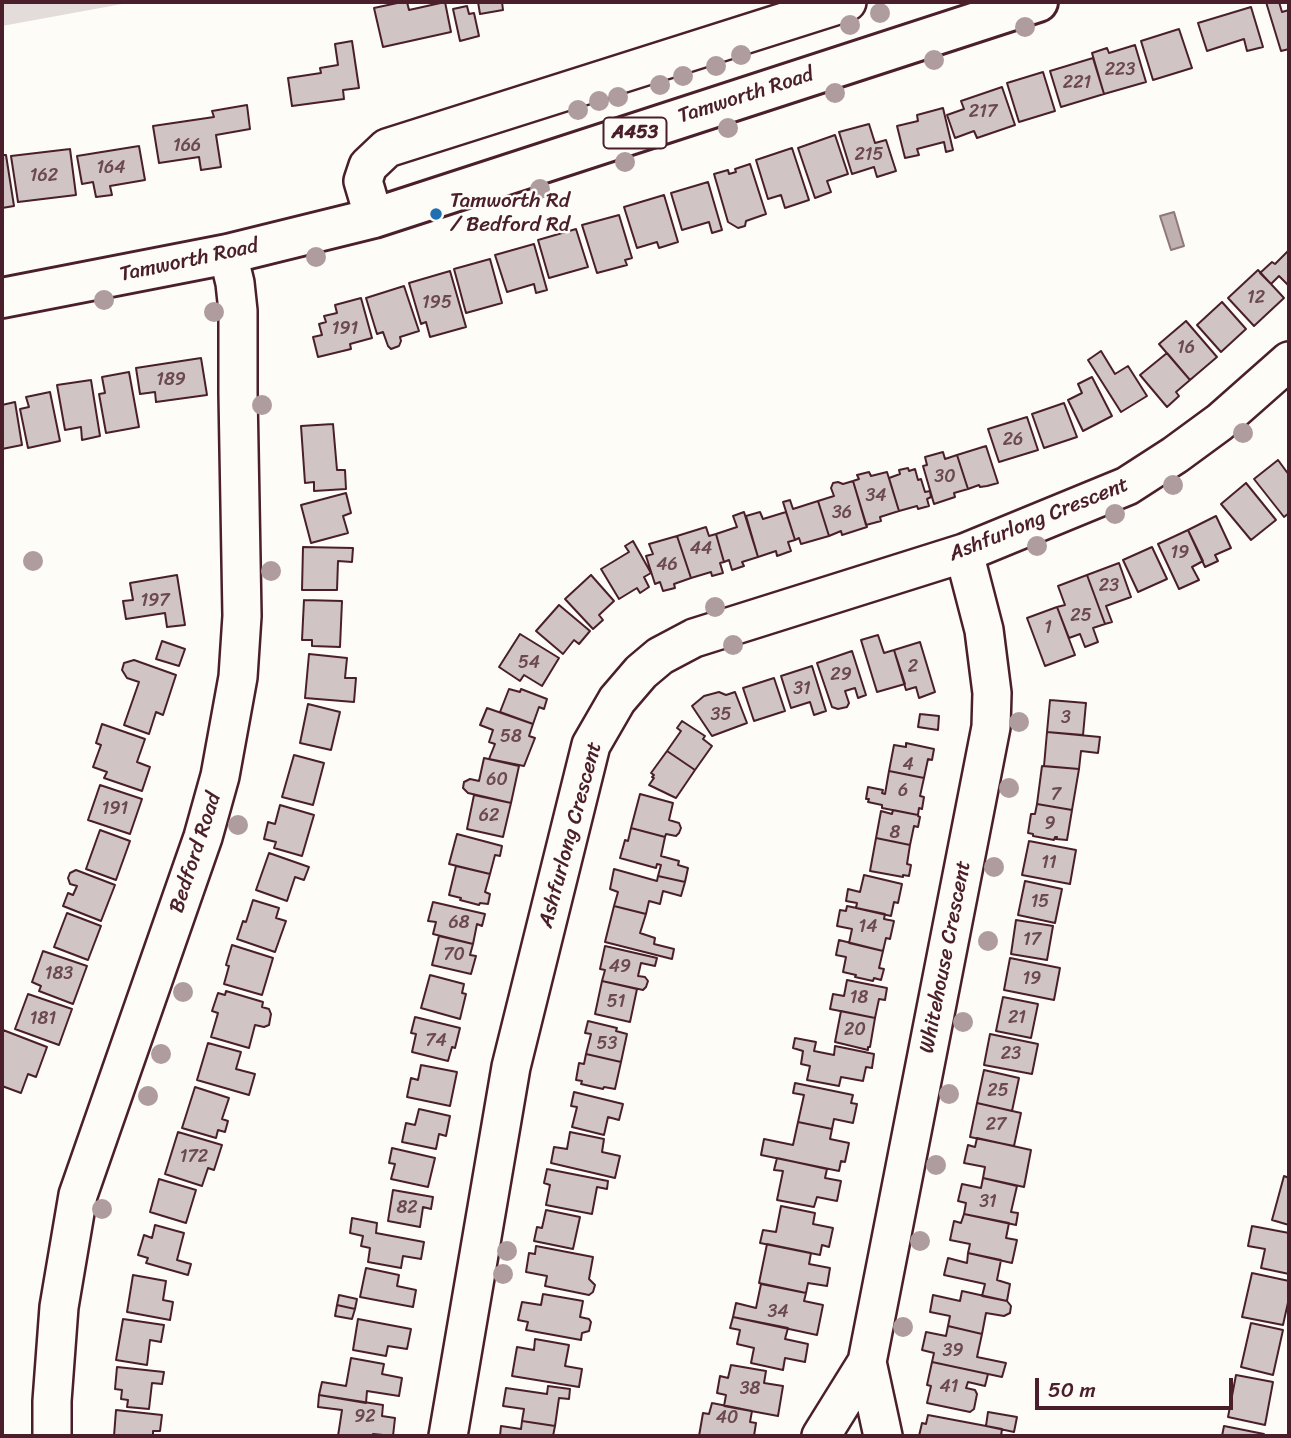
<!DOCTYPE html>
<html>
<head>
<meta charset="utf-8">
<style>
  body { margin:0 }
  #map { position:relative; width:1291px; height:1438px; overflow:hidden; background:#fdfcf7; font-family:Sriracha,sans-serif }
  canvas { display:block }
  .frame { position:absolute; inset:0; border:4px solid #4a1f2b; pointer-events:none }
  .scale { position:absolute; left:1035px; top:1378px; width:198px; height:32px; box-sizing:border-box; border:4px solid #4a1f2b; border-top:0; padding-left:9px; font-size:21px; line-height:24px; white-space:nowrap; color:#4a1f2b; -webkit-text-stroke:5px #fdfcf7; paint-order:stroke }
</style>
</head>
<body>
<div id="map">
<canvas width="1291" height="1438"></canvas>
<div class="frame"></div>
<div class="scale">50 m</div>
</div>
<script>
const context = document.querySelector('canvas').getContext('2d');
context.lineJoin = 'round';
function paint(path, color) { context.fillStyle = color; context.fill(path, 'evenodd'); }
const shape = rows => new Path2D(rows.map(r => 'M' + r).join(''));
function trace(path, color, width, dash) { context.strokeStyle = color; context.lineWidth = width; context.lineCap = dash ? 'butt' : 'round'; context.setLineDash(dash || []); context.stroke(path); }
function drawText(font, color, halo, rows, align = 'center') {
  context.font = font + ' Sriracha,sans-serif'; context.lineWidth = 5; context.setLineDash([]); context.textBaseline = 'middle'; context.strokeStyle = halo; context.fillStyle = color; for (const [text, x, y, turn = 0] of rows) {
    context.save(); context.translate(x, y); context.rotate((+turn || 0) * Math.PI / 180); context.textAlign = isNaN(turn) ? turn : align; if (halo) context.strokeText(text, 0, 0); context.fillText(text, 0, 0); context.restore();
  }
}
const green = shape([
  [2,2,133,2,2,26]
]);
const water = shape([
  [1174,212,1184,246,1171,250,1160,216,1174,212]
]);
const building = shape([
  [402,2,407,2,409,10,445,2,451,32,383,47,374,8,402,2],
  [478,2,502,2,503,10,480,14,478,2],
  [1266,2,1279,2,1282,12,1289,10,1289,49,1281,51,1266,2],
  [467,6,469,14,474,13,479,36,460,41,453,9,467,6],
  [1251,7,1263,47,1247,51,1244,39,1207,51,1198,23,1251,7],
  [1179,29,1192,68,1153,80,1141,41,1179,29],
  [352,41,359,88,343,90,344,99,292,106,288,78,321,73,320,68,338,65,335,44,352,41],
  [1135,45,1146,82,1104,94,1092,53,1107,48,1109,53,1135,45],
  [1093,58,1104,94,1061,107,1050,71,1093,58],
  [1043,72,1055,111,1019,122,1007,83,1043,72],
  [1002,87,1015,125,977,138,974,131,955,138,947,115,964,109,961,101,1002,87],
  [247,105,250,129,216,135,221,167,201,170,199,157,159,163,153,126,214,117,212,111,247,105],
  [943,108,953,150,946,152,944,142,917,149,919,155,905,158,897,126,918,121,917,115,943,108],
  [869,124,875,143,886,140,896,171,877,177,874,167,852,174,839,132,869,124],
  [835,135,848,174,827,181,831,192,815,198,798,148,835,135],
  [139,146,145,180,110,186,112,195,96,197,93,182,82,184,77,156,139,146],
  [792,148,809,200,785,208,781,195,768,199,756,160,792,148],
  [70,149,76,195,18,202,11,156,70,149],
  [2,155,6,155,14,206,2,208,2,155],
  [750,164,766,214,746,221,745,226,738,228,728,222,714,174,728,170,729,174,736,172,735,169,750,164],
  [708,182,722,230,712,233,709,222,682,230,671,193,708,182],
  [664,195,678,242,659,248,657,242,637,248,624,207,664,195],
  [619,215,632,258,625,260,627,265,597,273,582,225,619,215],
  [576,229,588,267,549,278,538,240,576,229],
  [534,244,547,290,536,293,534,284,507,292,495,255,534,244],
  [1289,250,1289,286,1279,276,1271,284,1260,273,1272,262,1275,264,1289,250],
  [490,259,502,303,466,313,454,269,490,259],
  [1258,270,1284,298,1254,326,1228,298,1258,270],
  [450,271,466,327,430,337,426,322,421,324,409,283,450,271],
  [404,286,419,331,400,337,401,341,399,346,391,349,388,346,383,332,377,334,366,298,404,286],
  [361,298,372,338,350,344,351,349,318,357,313,337,322,335,319,324,326,322,324,316,337,313,335,305,361,298],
  [1222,302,1246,329,1221,352,1197,325,1222,302],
  [1186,321,1217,357,1190,380,1159,344,1186,321],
  [1101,351,1115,374,1128,366,1147,396,1121,412,1088,360,1101,351],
  [1167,353,1190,380,1176,392,1179,396,1167,407,1140,375,1167,353],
  [201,358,207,395,156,402,155,392,140,394,136,368,201,358],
  [129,372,139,427,106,433,99,394,105,393,102,377,129,372],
  [1092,377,1112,416,1083,431,1068,400,1082,393,1078,384,1092,377],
  [91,380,100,436,82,440,81,427,65,430,57,385,91,380],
  [50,392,60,441,28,448,20,409,29,407,26,397,50,392],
  [15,402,22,445,2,449,2,405,15,402],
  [1064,403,1077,437,1044,448,1032,414,1064,403],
  [1027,417,1038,450,999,462,988,429,1027,417],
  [333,424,337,470,345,470,346,489,314,491,314,482,305,483,301,426,333,424],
  [986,446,998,483,987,486,980,487,979,485,968,489,957,455,986,446],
  [943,452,945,459,957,455,968,489,954,493,955,497,934,504,923,466,927,465,925,457,943,452],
  [1278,460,1289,475,1289,493,1288,494,1289,496,1289,513,1284,517,1254,479,1278,460],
  [908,468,909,471,915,469,918,480,921,479,925,492,930,491,931,497,927,499,929,506,918,509,917,506,899,511,889,478,900,474,899,470,908,468],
  [869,472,871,476,887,472,899,511,880,517,881,521,866,525,853,481,859,479,857,475,869,472],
  [853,481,867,527,842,535,841,531,829,536,818,501,834,496,831,488,833,483,838,482,843,484,853,481],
  [1246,483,1276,520,1251,540,1221,504,1246,483],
  [346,493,351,513,343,516,348,533,311,543,301,505,346,493],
  [790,500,793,509,818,501,829,536,801,544,799,538,795,540,783,502,790,500],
  [744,512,758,557,742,562,744,566,732,570,729,560,724,562,716,534,737,527,733,516,744,512],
  [760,512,763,519,786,512,795,540,788,542,791,551,777,556,776,551,758,557,746,516,760,512],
  [1216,516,1231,548,1215,555,1218,561,1205,567,1188,530,1216,516],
  [706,527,709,536,716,534,724,562,720,563,723,573,712,576,711,572,691,578,677,536,706,527],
  [1188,530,1203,561,1192,567,1199,580,1179,589,1158,544,1188,530],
  [677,536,691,578,674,584,675,588,663,591,660,582,655,584,646,556,653,554,649,544,677,536],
  [633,541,651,573,644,577,649,587,640,593,637,588,619,599,601,569,629,552,625,546,633,541],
  [303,547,353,548,352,562,338,561,337,590,302,590,303,547],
  [1152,547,1167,579,1138,592,1123,560,1152,547],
  [1119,563,1131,597,1106,606,1112,622,1105,624,1087,575,1119,563],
  [177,575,185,625,167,627,165,613,126,619,123,601,133,600,130,583,177,575],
  [591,575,614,601,599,615,603,620,593,629,565,599,591,575],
  [1087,575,1105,624,1093,628,1098,642,1085,647,1080,634,1069,638,1057,607,1065,605,1058,586,1087,575],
  [304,600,342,601,340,647,312,646,312,640,302,640,304,600],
  [559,605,590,631,579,644,574,640,563,654,536,631,559,605],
  [1057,607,1075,655,1045,666,1027,618,1057,607],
  [520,634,559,658,542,686,524,675,520,681,499,667,520,634],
  [878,635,884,653,894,650,905,684,877,692,861,640,878,635],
  [162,641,185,649,179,666,156,659,162,641],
  [920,642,935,692,919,698,916,687,906,690,894,650,920,642],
  [852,651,866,695,858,698,855,688,845,691,849,703,847,707,838,709,832,707,817,663,852,651],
  [309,654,347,658,345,678,356,678,354,702,305,698,309,654],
  [134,660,176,675,163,715,156,712,149,734,124,725,139,682,127,678,122,670,124,663,134,660],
  [812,666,826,711,814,715,810,702,791,708,781,676,812,666],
  [774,678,785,711,754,721,743,688,774,678],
  [509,689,520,692,521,689,547,699,544,709,539,707,533,724,500,712,509,689],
  [719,692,726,695,735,692,747,723,712,736,692,706,704,696,719,692],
  [1050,700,1086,703,1083,735,1047,732,1050,700],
  [308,704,340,712,331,750,300,743,308,704],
  [487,708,533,724,529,736,535,738,524,766,489,759,495,744,489,742,493,730,480,725,487,708],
  [920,714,939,716,938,730,918,727,920,714],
  [682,721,705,736,703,739,712,746,695,770,667,751,681,731,677,728,682,721],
  [102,724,145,739,137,762,150,767,142,791,104,778,107,772,93,767,101,745,96,743,102,724],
  [1047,732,1100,737,1098,753,1081,751,1079,769,1044,766,1047,732],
  [906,743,934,749,932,760,928,759,924,778,889,771,894,745,906,747,906,743],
  [667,751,695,770,676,798,649,785,654,778,652,777,654,775,651,773,667,751],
  [294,755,324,763,313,805,282,797,294,755],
  [484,758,519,766,511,803,468,793,463,788,464,782,470,779,479,781,484,758],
  [1042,766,1079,769,1072,810,1037,804,1042,766],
  [889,771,924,778,920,796,924,797,922,809,919,808,918,815,882,808,882,805,868,802,869,799,866,799,868,787,883,790,882,793,885,794,889,771],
  [100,785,142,799,130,834,88,820,100,785],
  [640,794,673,803,669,820,679,823,681,828,679,833,676,836,666,834,665,837,631,828,640,794],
  [474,795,511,803,503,837,467,829,474,795],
  [1037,804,1072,810,1067,840,1056,839,1057,837,1055,837,1054,840,1033,836,1033,834,1028,833,1031,814,1035,814,1037,804],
  [280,805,314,815,302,856,274,848,276,842,264,839,268,822,275,824,280,805],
  [893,810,918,815,918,816,920,817,918,827,914,826,910,845,876,838,881,811,892,814,893,810],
  [631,828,665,837,661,856,679,861,678,865,688,868,685,882,658,876,661,865,657,864,656,868,620,858,625,840,628,841,631,828],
  [100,830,130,841,116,880,86,869,100,830],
  [457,834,502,846,500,856,495,855,490,874,449,864,457,834],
  [876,838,910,845,907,864,911,865,909,876,903,875,903,877,870,871,876,838],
  [1029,841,1076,850,1070,884,1022,875,1029,841],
  [269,853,309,867,304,880,295,877,287,901,256,890,269,853],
  [456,866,490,874,485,892,490,894,488,904,480,903,479,905,460,900,461,898,449,895,456,866],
  [614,869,657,881,658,876,685,882,681,896,663,891,660,904,649,901,646,914,614,906,618,892,610,889,614,869],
  [76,870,115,885,101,921,63,906,68,893,73,895,77,886,70,884,68,878,70,873,76,870],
  [864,875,902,884,898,903,894,902,891,916,856,908,857,903,846,901,848,889,860,892,864,875],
  [1025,881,1062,889,1055,923,1018,915,1025,881],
  [253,900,279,908,276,918,286,921,275,952,237,939,243,921,246,922,253,900],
  [433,902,485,914,482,926,477,924,473,944,433,934,436,922,428,921,433,902],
  [614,906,646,914,640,933,655,938,654,944,674,949,672,959,605,942,614,906],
  [847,906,885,914,884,919,894,921,890,939,886,938,883,951,849,943,852,929,837,926,840,910,846,911,847,906],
  [67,913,101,926,88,960,54,947,67,913],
  [1016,920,1053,926,1047,960,1011,954,1016,920],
  [439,936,473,944,470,955,476,956,471,974,432,965,439,936],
  [839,940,883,951,879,968,884,969,881,980,874,978,873,981,855,977,856,975,843,972,846,957,836,955,839,940],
  [232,945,273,958,262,995,224,984,229,966,226,965,232,945],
  [605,946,657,958,655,966,641,963,638,976,645,977,648,981,646,987,643,990,602,981,605,970,600,969,605,946],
  [43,951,87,966,73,1004,39,991,41,986,32,982,43,951],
  [1010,958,1060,968,1054,1000,1004,990,1010,958],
  [430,975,464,984,462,993,466,994,460,1019,421,1008,430,975],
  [847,980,887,988,885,1000,879,999,875,1018,830,1009,833,994,844,996,847,980],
  [602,981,637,989,630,1022,595,1014,602,981],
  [226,991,263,1002,262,1007,269,1009,271,1014,269,1025,264,1027,255,1025,249,1048,211,1037,218,1013,212,1011,218,993,225,995,226,991],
  [28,994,72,1009,59,1045,15,1029,28,994],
  [1003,997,1038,1004,1031,1038,996,1031,1003,997],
  [841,1011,875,1018,870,1047,868,1047,868,1050,835,1042,841,1011],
  [415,1017,460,1028,455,1048,452,1047,448,1061,412,1052,416,1034,411,1033,415,1017],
  [588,1021,617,1028,616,1031,627,1034,621,1062,586,1054,591,1034,585,1033,588,1021],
  [3,1030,47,1047,36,1077,28,1074,21,1093,2,1086,3,1030],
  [990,1034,1038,1044,1032,1074,984,1065,990,1034],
  [795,1038,816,1042,814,1051,834,1055,835,1046,874,1054,872,1068,866,1067,863,1081,841,1077,839,1086,807,1080,810,1066,801,1064,803,1051,793,1048,795,1038],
  [208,1043,241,1052,236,1069,255,1074,249,1095,197,1080,208,1043],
  [586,1054,621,1062,615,1089,604,1087,603,1089,581,1084,582,1081,576,1080,579,1063,584,1064,586,1054],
  [421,1065,457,1072,450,1106,407,1097,411,1078,418,1080,421,1065],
  [984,1070,1019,1078,1012,1111,977,1103,984,1070],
  [795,1083,853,1095,851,1103,857,1104,853,1123,834,1119,832,1129,798,1122,804,1095,793,1093,795,1083],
  [195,1087,229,1098,222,1119,228,1121,225,1132,218,1130,216,1138,182,1128,195,1087],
  [574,1092,623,1104,619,1120,608,1117,604,1135,572,1127,577,1107,571,1106,574,1092],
  [977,1103,1021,1113,1014,1146,970,1137,977,1103],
  [419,1109,450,1116,446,1136,439,1134,436,1149,402,1142,406,1123,415,1125,419,1109],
  [798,1122,832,1129,830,1139,849,1143,845,1162,841,1161,839,1171,761,1155,764,1139,793,1145,798,1122],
  [178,1132,222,1145,214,1170,208,1168,202,1186,165,1174,178,1132],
  [570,1132,604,1139,602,1152,620,1156,615,1178,551,1163,554,1147,567,1149,570,1132],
  [977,1138,1031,1150,1024,1187,983,1178,985,1167,964,1163,968,1145,975,1147,977,1138],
  [392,1148,435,1158,428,1187,391,1179,395,1164,389,1163,392,1148],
  [777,1158,827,1169,825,1178,841,1181,837,1201,817,1197,814,1207,777,1200,783,1171,774,1170,777,1158],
  [547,1169,608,1181,607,1189,597,1187,592,1214,546,1205,550,1185,544,1183,547,1169],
  [1284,1176,1289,1178,1289,1225,1272,1220,1284,1176],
  [983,1178,1017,1186,1011,1212,1018,1213,1016,1225,964,1214,966,1203,958,1201,962,1184,981,1188,983,1178],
  [159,1179,196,1190,186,1223,150,1212,159,1179],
  [393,1190,433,1197,431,1209,423,1207,420,1227,388,1221,393,1190],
  [781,1206,815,1213,813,1224,833,1228,829,1247,822,1245,820,1255,760,1243,763,1230,776,1232,781,1206],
  [546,1210,580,1217,573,1249,534,1241,537,1227,542,1228,546,1210],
  [964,1214,1009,1223,1006,1238,1017,1240,1012,1263,968,1253,970,1244,950,1240,954,1221,961,1223,964,1214],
  [352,1218,377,1223,376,1233,424,1242,421,1259,403,1256,401,1268,368,1262,370,1248,361,1246,363,1236,350,1233,352,1218],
  [155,1225,184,1233,177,1260,191,1264,188,1275,146,1263,148,1258,138,1255,144,1235,152,1238,155,1225],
  [1252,1226,1289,1233,1289,1274,1261,1268,1265,1249,1248,1246,1252,1226],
  [767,1244,811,1253,809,1264,830,1268,827,1286,808,1283,806,1293,759,1283,767,1244],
  [536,1246,593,1257,589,1279,595,1285,593,1292,589,1295,545,1286,547,1276,526,1272,529,1253,535,1254,536,1246],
  [968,1253,1001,1260,997,1280,1010,1284,1007,1301,982,1296,985,1284,944,1275,948,1258,967,1263,968,1253],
  [366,1268,399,1275,397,1286,416,1290,413,1307,360,1297,366,1268],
  [1252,1273,1289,1281,1289,1298,1283,1325,1242,1317,1252,1273],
  [133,1275,166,1281,163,1300,173,1302,170,1320,127,1312,133,1275],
  [761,1284,806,1293,804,1301,823,1305,817,1335,733,1317,736,1303,756,1308,761,1284],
  [962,1291,1007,1301,1011,1306,1010,1313,1004,1316,986,1313,982,1334,948,1326,950,1316,930,1312,933,1295,960,1301,962,1291],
  [543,1294,583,1301,580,1317,589,1319,591,1322,589,1331,582,1333,581,1340,526,1330,528,1322,518,1320,522,1302,541,1305,543,1294],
  [339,1295,357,1299,355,1309,337,1305,339,1295],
  [337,1305,355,1309,352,1319,335,1316,337,1305],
  [733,1317,788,1328,785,1339,808,1344,805,1362,785,1358,783,1370,751,1363,754,1348,737,1344,740,1330,730,1328,733,1317],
  [123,1319,164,1325,161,1342,150,1340,147,1365,116,1360,123,1319],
  [358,1319,411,1329,407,1349,388,1346,386,1356,353,1350,358,1319],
  [1251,1323,1283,1330,1273,1375,1241,1367,1251,1323],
  [948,1326,982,1334,977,1357,1006,1363,1002,1377,932,1362,934,1353,922,1350,926,1332,946,1336,948,1326],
  [535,1339,569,1345,565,1366,582,1369,579,1387,512,1376,517,1347,534,1350,535,1339],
  [351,1358,384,1364,382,1374,402,1378,399,1396,367,1391,366,1403,319,1395,322,1382,346,1386,351,1358],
  [932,1362,988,1374,985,1386,968,1382,966,1388,975,1390,977,1394,974,1409,970,1412,927,1403,931,1386,927,1385,932,1362],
  [731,1365,766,1371,764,1383,783,1386,778,1416,724,1406,726,1395,717,1393,720,1376,728,1378,731,1365],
  [117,1367,164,1372,162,1384,152,1383,149,1409,127,1407,128,1400,121,1399,122,1390,115,1389,117,1367],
  [1236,1375,1273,1382,1265,1425,1228,1417,1236,1375],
  [548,1386,570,1389,569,1399,559,1398,555,1426,522,1421,524,1409,503,1406,506,1388,547,1394,548,1386],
  [319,1395,383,1405,382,1416,395,1418,393,1436,373,1434,372,1436,338,1436,342,1410,318,1407,319,1395],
  [712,1403,752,1411,750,1422,756,1423,754,1436,699,1436,703,1413,709,1414,712,1403],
  [116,1410,162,1415,160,1431,153,1431,153,1436,114,1436,116,1410],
  [988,1412,1017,1417,1014,1432,986,1426,988,1412],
  [928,1415,1002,1429,1001,1436,919,1436,922,1423,926,1424,928,1415],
  [522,1421,555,1426,553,1436,500,1436,501,1426,521,1429,522,1421],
  [1224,1426,1264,1434,1263,1436,1222,1436,1224,1426]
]);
const minor = shape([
  [374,218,363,181,368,166,387,148,847,2],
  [867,1362,883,1436],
  [52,1436,52,1401,59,1307,78,1195,203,837,220,776,238,677,242,616,238,393,238,311,235,283,228,254],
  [448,1436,511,1067,591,745,617,700,641,672,660,656,694,638,964,553,1127,486,1175,455,1220,422,1289,361],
  [821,1436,867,1362,991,727,992,693,984,630,964,553]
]);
const major = shape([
  [2,298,228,254,374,218,1038,2]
]);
const trees = [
  [880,13],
  [850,25],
  [1025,27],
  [741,55],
  [934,60],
  [716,66],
  [683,76],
  [660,85],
  [835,93],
  [618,97],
  [599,101],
  [578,110],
  [728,128],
  [625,162],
  [540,189],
  [316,257],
  [104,300],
  [214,312],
  [262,405],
  [1243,433],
  [1173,485],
  [1115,514],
  [1037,546],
  [33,561],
  [271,571],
  [715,607],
  [733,645],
  [1019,722],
  [1009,788],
  [238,825],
  [994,867],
  [988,941],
  [183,992],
  [963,1022],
  [161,1054],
  [949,1094],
  [148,1096],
  [936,1165],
  [102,1209],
  [920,1241],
  [507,1251],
  [503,1274],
  [903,1327]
];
const markers = [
  [436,214,7,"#1f6fb2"]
];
const numberNames = [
  ["223",1120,70],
  ["221",1077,83],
  ["217",983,112],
  ["166",187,146],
  ["215",869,155],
  ["164",111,168],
  ["162",44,176],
  ["12",1256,298],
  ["195",437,303],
  ["191",345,329],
  ["16",1186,348],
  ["189",171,380],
  ["26",1013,440],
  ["30",945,477],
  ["34",876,496],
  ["36",842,513],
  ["44",701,549],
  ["19",1180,553],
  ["46",667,565],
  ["23",1109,586],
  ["197",155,601],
  ["25",1081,616],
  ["1",1048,628],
  ["54",529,663],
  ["2",913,667],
  ["29",841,675],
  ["31",802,689],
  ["35",721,715],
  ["3",1066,718],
  ["58",511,737],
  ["4",908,765],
  ["60",497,780],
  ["6",903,791],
  ["7",1056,795],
  ["191",115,809],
  ["62",489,816],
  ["9",1050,824],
  ["8",895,833],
  ["11",1049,863],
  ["15",1040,902],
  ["68",459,923],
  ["14",868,927],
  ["17",1032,940],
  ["70",454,955],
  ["49",620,967],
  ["183",59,974],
  ["19",1032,979],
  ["18",859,998],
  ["51",616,1002],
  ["21",1017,1018],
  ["181",43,1019],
  ["20",855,1030],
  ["74",436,1041],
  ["53",607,1044],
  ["23",1011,1054],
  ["25",998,1091],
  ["27",996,1125],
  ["172",194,1157],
  ["31",988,1202],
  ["82",407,1208],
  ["34",778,1312],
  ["39",953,1351],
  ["41",949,1387],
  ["38",750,1389],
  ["92",365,1417],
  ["40",727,1418]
];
const shields = [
  [635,133,63]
];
const shieldNames = [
  ["A453",635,133]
];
const streetNames = [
  ["Tamworth Road",746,96,-18],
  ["Tamworth Road",189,261,-12],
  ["Ashfurlong Crescent",1039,520,-22],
  ["Ashfurlong Crescent",571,835,-75],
  ["Bedford Road",196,853,-72],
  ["Whitehouse Crescent",946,957,-79]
];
const poiNames = [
  ["Tamworth Rd",450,202],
  ["/ Bedford Rd",450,226]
];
paint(green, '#e3dcda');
paint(water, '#c0b1b1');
trace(water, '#91777b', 2);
paint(building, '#d0c5c4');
trace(building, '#4a1f2b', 2);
trace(minor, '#4a1f2b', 42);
trace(major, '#4a1f2b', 44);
trace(minor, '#fdfcf7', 37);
trace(major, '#fdfcf7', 38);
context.fillStyle = '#af9c9f';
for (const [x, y] of trees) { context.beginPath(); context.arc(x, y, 10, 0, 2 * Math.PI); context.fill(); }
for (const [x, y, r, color] of markers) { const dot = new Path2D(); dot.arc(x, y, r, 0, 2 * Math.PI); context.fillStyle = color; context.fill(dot); trace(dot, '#fdfcf7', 2.5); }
drawText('18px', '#6c4851', null, numberNames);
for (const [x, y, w] of shields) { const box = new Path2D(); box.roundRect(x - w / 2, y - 15.5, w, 31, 5); context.fillStyle = '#fdfcf7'; context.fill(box); trace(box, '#4a1f2b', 2); }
drawText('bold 19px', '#4a1f2b', null, shieldNames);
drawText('21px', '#4a1f2b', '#fdfcf7', streetNames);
drawText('21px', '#4a1f2b', '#fdfcf7', poiNames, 'left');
</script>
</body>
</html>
